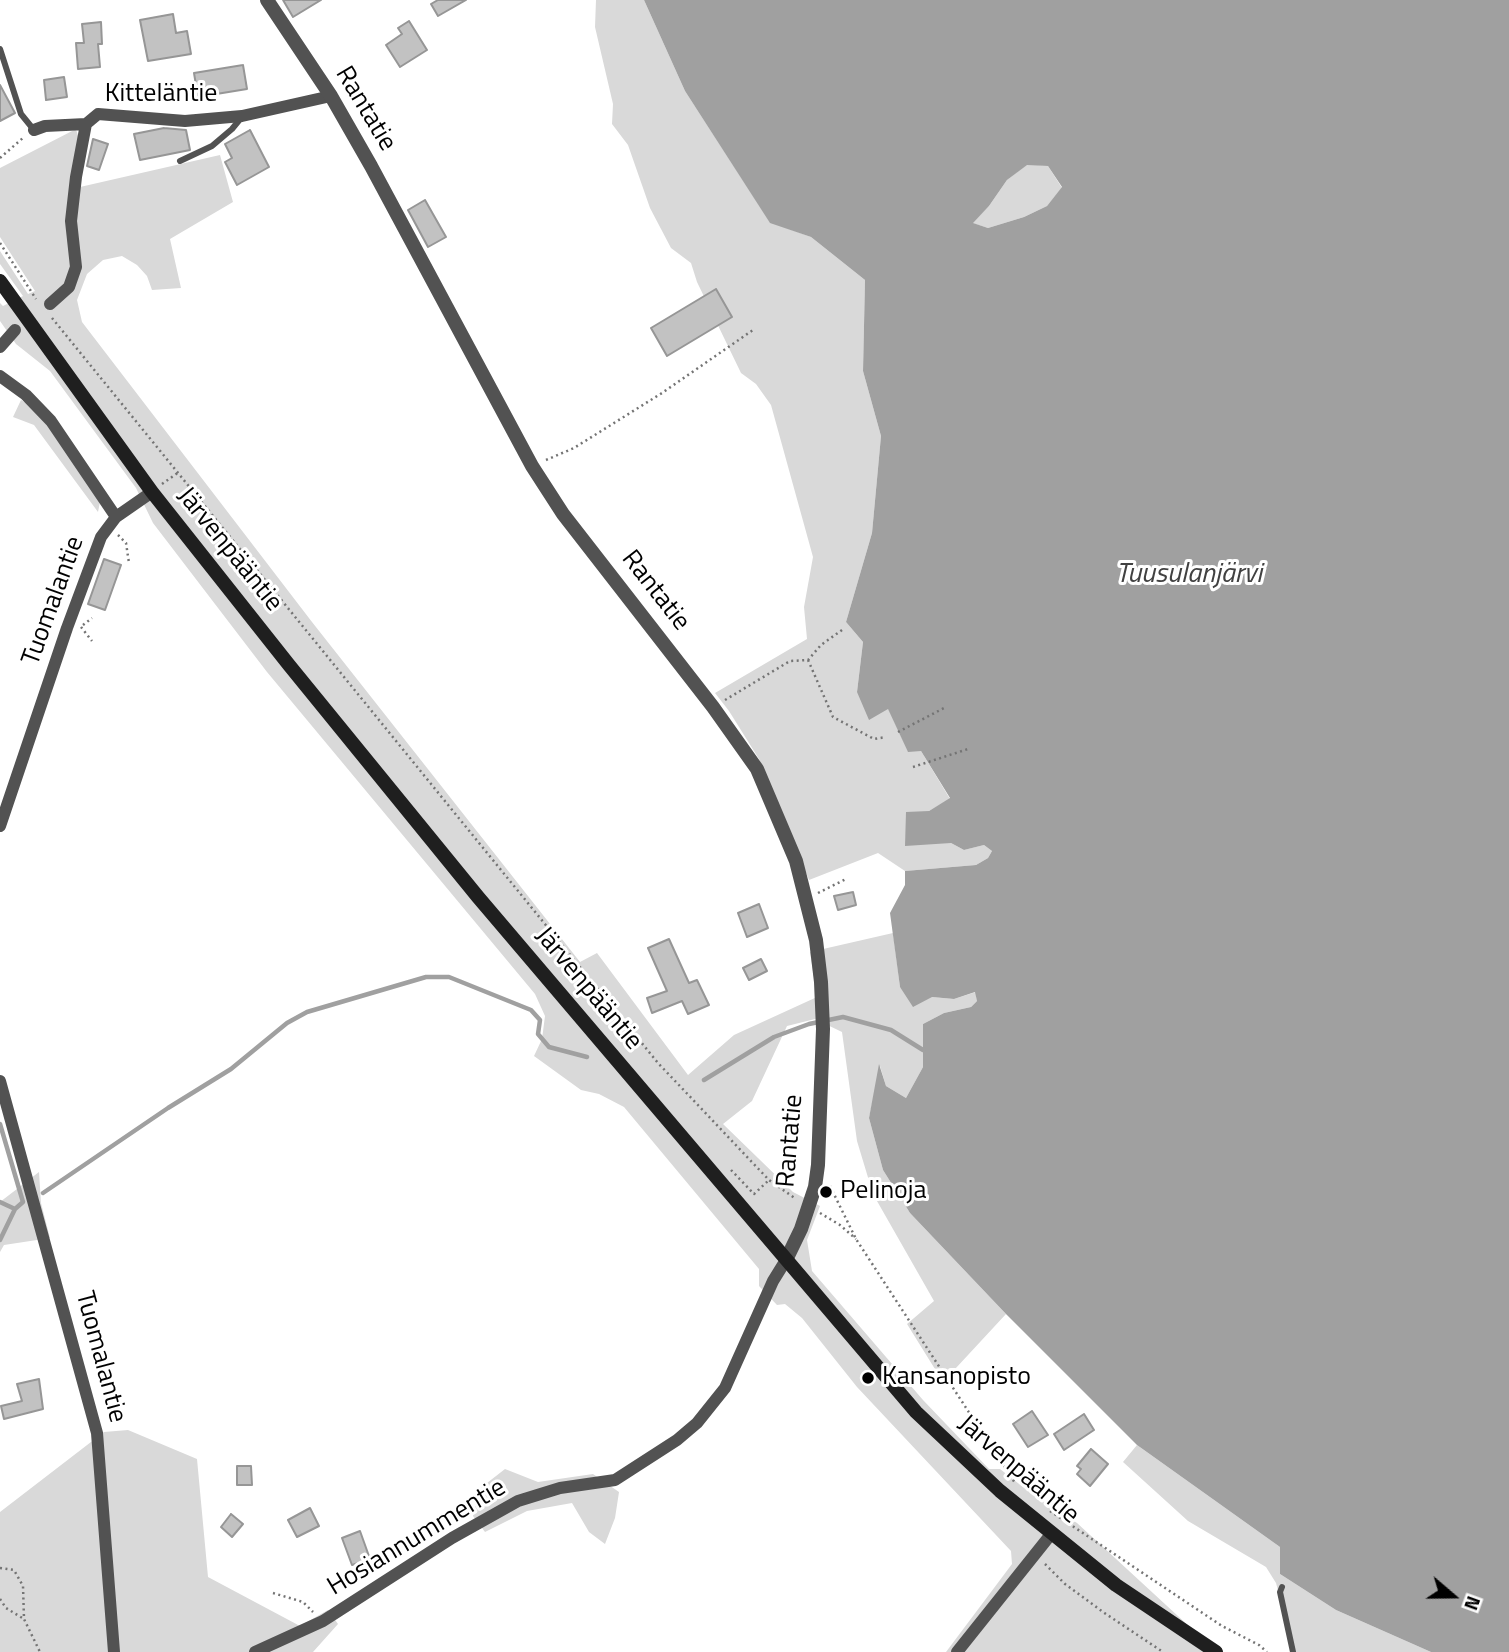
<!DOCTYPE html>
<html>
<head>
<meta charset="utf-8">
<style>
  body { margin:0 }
  #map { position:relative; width:1509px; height:1652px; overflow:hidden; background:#fff; font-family:"Titillium Web",sans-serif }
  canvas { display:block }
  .north { position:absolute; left:1418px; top:1561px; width:70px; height:70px; -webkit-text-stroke:5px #fff; paint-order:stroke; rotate:110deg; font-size:19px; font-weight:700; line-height:28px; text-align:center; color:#000 }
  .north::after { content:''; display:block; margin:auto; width:24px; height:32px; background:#000; clip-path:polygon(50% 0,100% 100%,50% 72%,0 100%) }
</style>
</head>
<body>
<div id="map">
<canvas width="1509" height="1652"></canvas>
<div class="north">N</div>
</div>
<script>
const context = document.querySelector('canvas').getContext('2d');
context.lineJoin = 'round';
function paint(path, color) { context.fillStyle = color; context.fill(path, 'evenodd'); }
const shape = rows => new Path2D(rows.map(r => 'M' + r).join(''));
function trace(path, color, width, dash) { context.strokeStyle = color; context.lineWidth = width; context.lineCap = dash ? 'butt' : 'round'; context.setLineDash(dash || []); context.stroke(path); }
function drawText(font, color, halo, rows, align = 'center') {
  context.font = font + ' "Titillium Web",sans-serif'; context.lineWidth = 6; context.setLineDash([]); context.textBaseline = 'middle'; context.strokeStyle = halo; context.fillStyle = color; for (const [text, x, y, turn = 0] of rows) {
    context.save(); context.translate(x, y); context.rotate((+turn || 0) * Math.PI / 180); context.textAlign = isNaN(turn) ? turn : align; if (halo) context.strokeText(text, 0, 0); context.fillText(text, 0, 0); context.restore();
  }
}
const green = shape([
  [596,0,644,0,685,91,770,222,811,237,865,280,863,371,881,436,872,533,846,622,863,642,857,692,888,708,908,751,921,751,950,799,929,811,951,843,964,850,984,845,992,851,988,858,976,865,905,871,878,853,809,880,759,759,729,711,715,693,807,639,804,607,813,557,771,405,756,384,741,373,697,282,691,263,671,248,650,208,628,145,612,124,613,104,595,27],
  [76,129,79,139,80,187,220,155,233,202,170,239,181,288,152,290,147,276,137,265,122,256,103,260,87,274,77,300,82,322,312,622,580,962,597,953,688,1075,734,1035,817,997,810,952,893,933,900,987,932,997,954,999,976,992,977,1001,971,1007,944,1013,923,1024,923,1067,906,1098,886,1086,880,1066,869,1118,883,1170,910,1213,1006,1314,943,1382,907,1324,934,1301,873,1194,857,1141,842,1032,815,1019,787,1026,752,1101,723,1124,793,1192,820,1206,807,1240,812,1271,923,1400,989,1469,1000,1469,1028,1491,1077,1523,1217,1652,946,1652,1012,1564,1011,1551,857,1387,802,1318,785,1304,777,1305,759,1286,759,1269,624,1107,599,1094,581,1090,534,1056,542,1039,545,1016,535,994,267,672,153,523,136,488,50,371,16,344,0,321,0,303,3,306,23,296,0,264,0,251,28,294,35,291,0,237,0,168],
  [1027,164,1048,166,1062,188,1047,206,1024,217,988,228,972,223,989,206,1007,180],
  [21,400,40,411,101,497,98,512,34,425,13,417],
  [39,1172,41,1203,50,1238,4,1245,0,1252,0,1202],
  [128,1430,197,1459,208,1577,300,1626,328,1610,338,1624,313,1652,0,1652,0,1512,104,1432],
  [1137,1445,1280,1547,1280,1574,1336,1610,1431,1652,1295,1652,1276,1583,1266,1567,1188,1521,1123,1462],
  [505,1469,538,1482,593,1474,619,1492,615,1518,605,1544,589,1532,572,1503,527,1511,485,1532,473,1516,478,1490]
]);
const water = shape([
  [644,0,1509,0,1509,1652,1431,1652,1336,1610,1280,1574,1280,1547,1137,1445,1006,1314,910,1213,883,1170,869,1118,879,1064,886,1086,906,1098,923,1067,923,1024,944,1013,971,1007,977,1001,975,992,954,999,932,997,913,1007,900,987,890,913,905,885,905,871,976,865,988,858,992,851,984,845,964,850,951,843,905,846,906,812,929,811,950,798,921,751,908,752,888,709,869,720,857,692,863,642,846,622,872,533,881,436,863,371,865,280,811,237,770,223,685,91],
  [1027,165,1048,166,1062,187,1047,206,1024,217,988,228,973,223,989,206,1007,180]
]);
const stream = shape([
  [704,1080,774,1037,809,1024,843,1017,891,1030,923,1050],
  [0,1124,23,1202,15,1209,0,1240],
  [43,1193,168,1108,231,1069,287,1023,307,1012,426,977,449,977,531,1010,540,1020,538,1034,549,1047,587,1057],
  [0,1202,15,1209]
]);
const building = shape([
  [283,0,321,0,293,17,283,0],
  [438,0,466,0,438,16,431,4,438,0],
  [173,14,176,33,187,31,191,54,148,61,140,20,173,14],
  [409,21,427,50,400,67,386,45,402,34,398,28,409,21],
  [101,22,102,44,98,44,100,67,78,69,76,43,84,43,82,24,101,22],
  [243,65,247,89,198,97,194,73,243,65],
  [64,77,67,97,46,100,44,80,64,77],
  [0,85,15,113,0,121,0,85],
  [164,128,186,130,190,150,140,160,134,134,164,128],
  [250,130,269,167,237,185,225,162,232,158,225,144,250,130],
  [93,139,108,144,99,170,87,166,93,139],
  [425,200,446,237,428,247,408,210,425,200],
  [716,289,732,317,667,356,651,328,716,289],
  [104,559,121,565,105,610,88,604,104,559],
  [853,892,856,905,838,910,834,896,853,892],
  [759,904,768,928,747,937,738,913,759,904],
  [669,939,689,983,697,980,709,1005,688,1014,682,1001,652,1013,647,998,667,991,648,948,669,939],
  [761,959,767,971,749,980,743,968,761,959],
  [39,1379,43,1409,4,1419,1,1406,22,1401,17,1384,39,1379],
  [1032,1411,1048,1435,1028,1447,1013,1424,1032,1411],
  [1084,1414,1094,1430,1064,1450,1054,1434,1084,1414],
  [1091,1449,1108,1464,1090,1486,1077,1474,1081,1469,1077,1466,1091,1449],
  [237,1466,251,1466,252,1485,237,1485,237,1466],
  [310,1508,319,1526,297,1537,288,1520,310,1508],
  [231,1514,243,1524,232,1537,221,1527,231,1514],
  [360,1531,370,1559,352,1565,342,1538,360,1531]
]);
const minorTunnel = shape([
  [15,330,50,304]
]);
const path = shape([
  [0,158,24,137],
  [0,243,36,299],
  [52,318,658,1063,769,1180,796,1199],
  [546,460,574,448,662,393,753,330],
  [162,484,179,472],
  [118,535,126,543,129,563],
  [83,625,92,618],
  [81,627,92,641],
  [808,660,833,717,874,739,886,737],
  [725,700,790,661,808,660,821,645,842,630],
  [898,732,946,707],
  [913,767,968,749],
  [818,893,846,879],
  [731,1170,754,1194,769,1180],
  [830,1186,856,1239,1015,1483],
  [820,1213,840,1225,856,1239],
  [1050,1511,1222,1626,1259,1645,1267,1652],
  [1045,1564,1065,1584,1103,1612,1163,1652],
  [0,1568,14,1570,23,1586,24,1619,40,1652],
  [273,1593,303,1602,313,1612],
  [0,1599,6,1608,24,1619]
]);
const service = shape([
  [0,49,21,114,34,130],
  [180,161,212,146,232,129,241,118],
  [1282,1587,1280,1592,1293,1652]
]);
const minor = shape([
  [34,130,45,126,86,124,98,114,185,121,242,116,331,96],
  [50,304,69,287,76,267,71,221,76,177,86,124],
  [0,347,15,330],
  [0,376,26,395,51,421,116,517],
  [0,826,67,628,101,537,116,517,152,492],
  [0,1081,97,1433,114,1652],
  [255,1652,323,1621,452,1538,518,1501,560,1488,615,1480,677,1440,697,1423,725,1388,773,1281,786,1260],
  [957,1652,1052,1533]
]);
const tertiary = shape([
  [267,0,331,96,371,166,532,466,563,514,713,707,757,769,796,861,816,940,821,982,823,1029,818,1165,815,1187,801,1229,786,1260]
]);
const secondary = shape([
  [0,281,152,492,289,665,478,897,916,1412,1000,1491,1116,1585,1216,1652]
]);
const markers = [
  [826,1192,7,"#000"],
  [868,1378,7,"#000"]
];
const streetNames = [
  ["Kitteläntie",161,95],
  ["Rantatie",365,109,59],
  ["Järvenpääntie",229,550,51],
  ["Rantatie",655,591,52],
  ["Tuomalantie",54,601,-70],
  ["Järvenpääntie",588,989,50],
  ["Rantatie",791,1141,-85],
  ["Tuomalantie",100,1357,75],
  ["Järvenpääntie",1018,1470,41],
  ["Hosiannummentie",417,1538,-31]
];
const poiNames = [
  ["Pelinoja",840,1192],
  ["Kansanopisto",882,1378]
];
const waterNames = [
  ["Tuusulanjärvi",1189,575]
];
paint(green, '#d9d9d9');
paint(water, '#a0a0a0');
trace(stream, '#a0a0a0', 4.5);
paint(building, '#c2c2c2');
trace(building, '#969696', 2);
trace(minorTunnel, '#d9d9d9', 12, [12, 6]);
trace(path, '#747474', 2.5, [2, 3.5]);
trace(service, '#525252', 6);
trace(minor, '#525252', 12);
trace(tertiary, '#525252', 14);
trace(secondary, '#1f1f1f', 14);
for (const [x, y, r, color] of markers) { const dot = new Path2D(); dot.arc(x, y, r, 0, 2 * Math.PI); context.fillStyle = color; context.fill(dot); trace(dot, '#fff', 2.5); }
drawText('26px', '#000', '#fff', streetNames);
drawText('26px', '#000', '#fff', poiNames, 'left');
drawText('italic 28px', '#414141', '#fff', waterNames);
</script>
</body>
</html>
